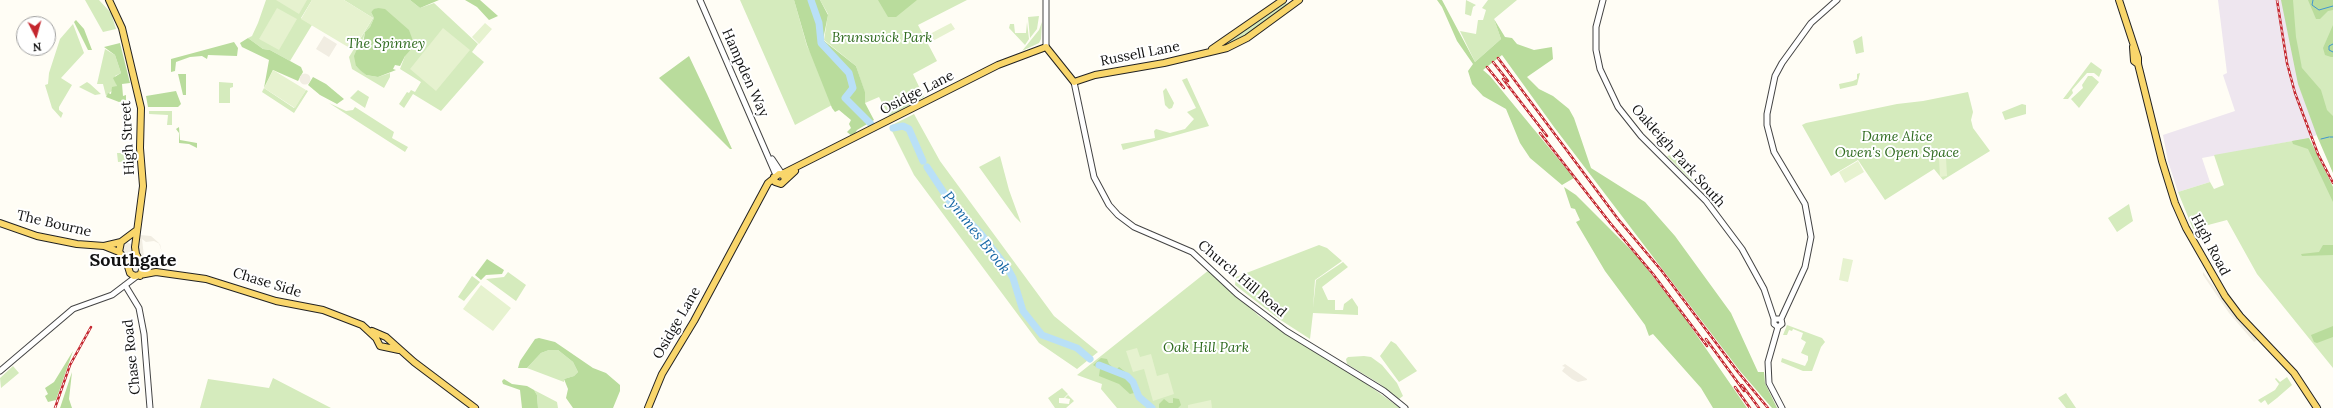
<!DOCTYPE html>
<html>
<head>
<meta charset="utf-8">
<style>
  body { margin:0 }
  #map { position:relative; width:2333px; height:408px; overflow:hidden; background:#fffdf5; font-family:Lora,serif }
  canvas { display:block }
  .north { position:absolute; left:16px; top:16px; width:40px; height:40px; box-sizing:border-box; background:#fff; border:1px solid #a0a0a0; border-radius:50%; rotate:174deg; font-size:11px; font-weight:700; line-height:16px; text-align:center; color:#111 }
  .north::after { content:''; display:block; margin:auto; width:14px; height:18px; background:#c4262e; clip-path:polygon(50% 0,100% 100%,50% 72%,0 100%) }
</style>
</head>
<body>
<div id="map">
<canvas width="2333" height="408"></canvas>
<div class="north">N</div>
</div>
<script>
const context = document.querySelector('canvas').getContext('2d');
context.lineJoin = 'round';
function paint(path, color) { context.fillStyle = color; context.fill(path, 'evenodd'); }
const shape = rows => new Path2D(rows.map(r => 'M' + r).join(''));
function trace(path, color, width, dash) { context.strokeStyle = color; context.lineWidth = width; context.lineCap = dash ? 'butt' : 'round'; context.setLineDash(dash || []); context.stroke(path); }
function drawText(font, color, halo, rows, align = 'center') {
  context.font = font + ' Lora,serif'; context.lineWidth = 4; context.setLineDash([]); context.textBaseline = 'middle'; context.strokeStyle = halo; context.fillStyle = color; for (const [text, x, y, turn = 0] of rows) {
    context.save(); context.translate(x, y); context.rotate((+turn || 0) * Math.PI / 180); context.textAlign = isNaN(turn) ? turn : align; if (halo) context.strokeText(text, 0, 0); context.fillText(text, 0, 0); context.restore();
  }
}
const industrial = shape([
  [2218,0,2282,0,2301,91,2317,135,2309,138,2202,158,2210,182,2178,192,2168,161,2163,135,2235,111,2223,75,2227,73]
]);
const green = shape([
  [85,0,99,0,111,13,116,29,103,32],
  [266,0,312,0,301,18,312,25,290,61,270,50,263,49,248,38,252,36,258,23],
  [344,0,410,0,420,8,434,3,478,44,472,52,484,62,441,111,413,94,404,108,399,104,407,92,409,93,411,90,415,92,421,82,400,69,405,56,378,8,371,12,374,18,370,27,365,32,356,66,366,75,378,77,390,73,390,77,384,88,352,69,349,57,373,18],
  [740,0,794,0,807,46,835,99,832,105,795,125],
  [820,0,967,0,918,25,937,61,913,74,924,97,889,116,879,97,865,103,865,93,856,66,824,40,828,14],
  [1466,0,1476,5,1473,7,1471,16,1465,14],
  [1488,0,1517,0,1494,19,1501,39,1475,62,1460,31,1476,34,1478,20,1483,20,1486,10,1482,8],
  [2282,0,2333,0,2333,172,2331,168],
  [1285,2,1289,6,1264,25,1227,46,1226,43],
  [1039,16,1037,29,1030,38,1028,17],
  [1027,22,1029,39,1025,45,1009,28,1010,24,1014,24,1015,33,1026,33],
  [1042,22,1041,39,1039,43,1022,51,1039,30],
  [73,24,84,53,61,78,72,85,59,107,59,110,63,113,61,118,52,108,45,85,48,84,49,73,60,39],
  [1862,36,1864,52,1856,54,1853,41],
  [105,49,115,55,121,73,115,76,117,86,106,96,103,84,97,84],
  [2091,62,2102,70,2099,77,2094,73,2087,73,2072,90,2073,93,2068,99,2063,99],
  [1860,73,1857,85,1840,89,1839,84,1853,81,1857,79,1857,74],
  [2088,76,2092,76,2099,82,2079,108,2071,99,2083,88,2082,85],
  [1187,78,1209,126,1123,150,1121,144,1155,138,1154,131,1156,129,1170,133,1185,129,1194,119,1187,112,1196,108,1182,80],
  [87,82,90,84,101,94,95,95,79,87],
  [219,82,233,83,233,87,230,88,230,103,219,103],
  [264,88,294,108,306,90,308,91,294,113,262,92],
  [1166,88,1174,103,1172,108,1169,109,1165,105,1163,91],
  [358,90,369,97,365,108,350,98],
  [1968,92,1973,112,1971,120,1973,128,1990,151,1943,180,1934,169,1885,200,1858,160,1831,176,1802,125,1806,123,1897,104,1923,101],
  [329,103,346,111,353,110,355,107,394,132,392,138,408,147,405,152],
  [2022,104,2026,105,2026,114,2005,120,2002,112],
  [149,111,172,111,172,125,167,125,168,115,149,114],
  [914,114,940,161,1054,316,1098,352,1077,369,1039,343,914,175,892,131,892,125],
  [2309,138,2333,187,2333,368,2257,274,2227,220,2193,229,2178,192,2210,182,2214,189,2224,185,2214,155],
  [1682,150,1693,182,1667,156,1680,153],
  [117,153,129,153,133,161,118,162],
  [1000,156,1009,190,1021,223,1015,217,979,167],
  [2129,204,2133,221,2117,232,2108,218],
  [1319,245,1327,248,1342,261,1315,280,1313,308,1316,280,1343,262,1348,267,1322,287,1328,300,1335,300,1335,310,1343,310,1344,304,1352,298,1358,307,1358,315,1313,313,1310,339,1279,319,1235,285,1236,277],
  [1209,270,1259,316,1364,382,1400,408,1117,408,1101,389,1102,384,1077,375],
  [508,272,526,285,516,301,486,279,504,277],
  [472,276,480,282,464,301,458,297],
  [1787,325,1822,338,1825,342,1821,347,1812,371,1803,371,1781,362,1782,358,1805,366,1808,360,1808,356,1801,353,1806,342,1801,339,1803,333,1793,329,1792,331,1789,330,1787,335,1783,335],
  [1391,341,1396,344,1417,371,1399,382,1380,356],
  [549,350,558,350,573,362,578,372,574,376,564,379,564,382,527,368,541,353],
  [1364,356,1371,357,1382,365,1397,383,1403,396,1399,399,1380,384,1347,364,1346,359,1348,357],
  [13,366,19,373,1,388,0,378],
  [2287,377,2292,385,2277,398,2268,405,2265,400,2261,403,2258,400,2275,390,2279,384,2275,379,2276,378,2280,382],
  [273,378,331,408,200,408,208,379,269,388],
  [1062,388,1068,394,1064,398,1059,398,1059,403,1069,404,1070,399,1065,398,1068,395,1074,401,1066,408,1055,408,1048,398],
  [534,390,557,402,558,408,538,408,537,395],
  [2066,393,2076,408,2066,408,2058,398]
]);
const forest = shape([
  [410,0,439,0,420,8],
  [465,0,480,0,498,16,489,20,477,7],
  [794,0,820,0,828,15,823,40,856,66,865,92,865,103,874,120,857,130,853,137,847,132,851,128,849,124,851,120,839,110,835,112,832,108,807,45],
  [878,0,917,0,896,17,888,17],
  [1437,0,1442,0,1475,62,1501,39,1494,19,1505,37,1512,38,1517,44,1534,50,1552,47,1553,59,1527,77,1539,89,1553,96,1569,109,1574,118,1591,168,1645,202,1675,236,1731,313,1758,372,1764,372,1765,383,1777,408,1772,408,1740,371,1554,127,1502,55,1483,70,1490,76,1574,178,1562,185,1530,158,1520,143,1506,109,1483,96,1472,84,1468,71,1473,64,1457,41,1442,7],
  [2281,0,2293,0,2296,37,2302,68,2321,90,2327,110,2333,116,2333,173,2317,136,2298,84],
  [2308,0,2333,0,2333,10,2328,11,2320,19,2316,19],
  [378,8,385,9,409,30,413,41,413,47,405,56,400,66,395,65,393,69,396,70,378,77,366,75,361,71,356,66,354,56,357,49,363,44,365,32,370,27,374,18,371,12,374,9],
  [76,20,84,29,92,50,88,50,74,22],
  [2333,25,2333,57,2331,57,2325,55,2323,48],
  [248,38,263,49,270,50,301,67,303,72,298,81,273,70,264,88,269,60,242,47,240,43],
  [234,42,238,48,237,56,208,55,207,59,202,56,190,57,176,62,175,71,171,72,171,59],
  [120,43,130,83,122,84,123,96,126,95,126,100,119,102,106,97,108,93,111,94,112,87,117,86,113,78,121,73,115,55,104,47],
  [689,56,707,94,732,149,730,149,659,78],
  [178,74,186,74,186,95,183,95],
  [313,77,326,84,344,99,337,104,320,95,308,85],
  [176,91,181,104,178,107,148,107,146,96],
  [179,127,180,140,197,143,197,148,189,144,179,143,179,133,176,129],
  [2309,138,2333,187,2333,202,2308,149,2293,144,2292,141],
  [1564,187,1576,195,1638,257,1682,314,1747,408,1713,408,1701,388,1653,334,1649,336,1645,325,1605,271,1576,222,1580,220,1575,209,1571,208],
  [2323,245,2333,245,2333,255,2302,256,2301,254,2319,252],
  [487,259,504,270,502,274,486,275,481,280,475,275],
  [2333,326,2333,337,2317,343,2314,342,2311,335],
  [539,338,555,342,593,368,606,373,620,385,620,391,613,408,573,408,566,398,568,389,564,379,574,376,578,372,573,362,558,350,549,350,541,353,527,368,518,368,520,361,535,339],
  [73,351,56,400,48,402,45,396,48,394,45,388,54,382],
  [1101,358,1107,359,1109,364,1116,370,1119,367,1128,374,1134,393,1130,394,1119,384,1099,376,1100,369,1093,365],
  [72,372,69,399,72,408,60,408],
  [504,379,512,384,527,386,534,390,537,395,538,408,522,408,520,390,503,384,502,381],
  [1173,398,1179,399,1181,405,1178,408,1159,408,1159,404,1164,399,1169,403,1173,403]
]);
const pitch = shape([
  [276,0,307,0,299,14],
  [312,0,344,0,373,18,353,50,301,19],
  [277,8,297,19,279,50,259,39],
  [485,23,492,29,479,44,472,37],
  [951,23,955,29,929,43,926,36],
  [443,28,470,50,436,91,410,69],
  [273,70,306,90,295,108,264,88],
  [1946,158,1947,176,1940,177,1939,159],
  [1858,161,1864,172,1845,183,1839,172],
  [1843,258,1853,260,1848,282,1839,280],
  [481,285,511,308,493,331,463,309],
  [1137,348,1140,357,1151,354,1157,376,1168,373,1174,394,1153,401,1144,369,1133,372,1126,351],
  [1211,400,1212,408,1188,408,1188,405]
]);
const plaza = shape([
  [324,36,337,44,329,57,316,49],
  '299.5 79a5.5 5.5 0 1 1 11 0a5.5 5.5 0 1 1-11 0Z',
  [140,235,151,236,159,243,163,256,160,267,150,266,141,257,138,248],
  [142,239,146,242,154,241,160,244,162,253,158,259,151,261,144,257],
  [126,242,131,244,134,257,141,267,141,271,137,274,132,273,121,251,121,245],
  [2203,272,2236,317,2257,339,2256,341,2254,342,2229,313,2203,275],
  [1565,364,1587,379,1587,380,1578,382,1572,379,1562,371,1565,367,1562,366]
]);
const stream = shape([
  [2313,0,2312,5,2319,10,2333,6],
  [2333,44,2329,46,2329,50,2333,52],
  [2330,137,2333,137],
  [2321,139,2329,137]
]);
const river = shape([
  [811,0,819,23,821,43,849,73,853,88,845,98,871,124],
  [893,128,903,126,909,129,923,161],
  [927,167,950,202,981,234,1008,269,1013,278,1023,311,1042,335,1077,348,1090,359],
  [1099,365,1127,376,1133,382,1139,397,1152,408]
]);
const minor = shape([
  [700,0,776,175],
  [1603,0,1596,27,1596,50,1600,69,1618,107,1641,136,1706,201,1742,249,1764,289,1774,319],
  [1046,47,1046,0],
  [1074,82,1094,177,1109,205,1118,215,1134,227,1192,252,1237,294,1286,331,1384,391,1405,408],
  [772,159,782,174],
  [125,285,139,308,144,334,150,408],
  [1778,327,1774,324,1774,319,1781,319],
  [0,371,73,309,112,295,137,276],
  [1782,408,1769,383,1768,362,1778,327,1782,324,1781,319,1805,267,1811,237,1805,204,1774,152,1767,125,1767,114,1775,76,1782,63,1811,23,1837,0]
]);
const major = shape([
  [109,0,122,28,141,108,140,148,143,186,135,247,136,254,143,267,140,276],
  [2119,0,2138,58,2138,64,2162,161,2175,203,2186,228,2225,296,2240,316,2294,373,2317,408],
  [2133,47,2134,61,2138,64],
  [1212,49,1283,0],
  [782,174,998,65,1046,47,1074,82,1095,75,1164,63,1227,48,1247,38,1299,0],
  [774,177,775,182,781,184,795,171],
  [0,223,37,236,77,244,104,246,119,252],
  [121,242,119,252,126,260,130,273,134,276,156,272,206,279,276,301,323,310,362,325,376,338,380,346,399,350],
  [104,246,121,242,137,230],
  [372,331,386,337,414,362,475,408],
  [648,408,662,374,694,321,768,183,779,174,783,175,785,179]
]);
const rail = shape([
  [2277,0,2287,63,2295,93,2318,154,2333,183],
  [1498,58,1618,219,1661,270,1738,372,1768,408],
  [1493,62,1508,81],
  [1487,67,1504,88],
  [1503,79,1547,136],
  [1540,133,1611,224,1653,274,1707,346],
  [1706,339,1744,391],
  [1742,385,1759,408],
  [1735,387,1750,408],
  [55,408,70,365,91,327]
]);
const parkNames = [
  ["Brunswick Park",882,38],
  ["The Spinney",386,44],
  ["Dame Alice",1897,137],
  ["Owen's Open Space",1897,153],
  ["Oak Hill Park",1206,348]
];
const streetNames = [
  ["Russell Lane",1140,54,-11],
  ["Hampden Way",745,73,66],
  ["Osidge Lane",917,93,-27],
  ["High Street",128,138,-93],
  ["Oakleigh Park South",1678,156,48],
  ["The Bourne",54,224,13],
  ["High Road",2210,245,62],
  ["Church Hill Road",1242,279,40],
  ["Chase Side",267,283,17],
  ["Osidge Lane",677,323,-60],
  ["Chase Road",132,357,-96]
];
const waterNames = [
  ["Pymmes Brook",976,233,52]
];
const districtNames = [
  ["Southgate",133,261]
];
paint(industrial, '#eee6ef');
paint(green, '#d5ebbd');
paint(forest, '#b9dc9c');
paint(pitch, '#e6f2cf');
paint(plaza, '#f1ede2');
trace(stream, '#3f96cf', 1);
trace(river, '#b9e0f7', 7);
trace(minor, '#444', 7);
trace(major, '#222', 8);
trace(minor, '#fff', 5);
trace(major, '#f9d66b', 6);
trace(rail, '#c4262e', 2.5);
trace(rail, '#fff', 1, [3]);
drawText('italic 14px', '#2f6b1f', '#fff', parkNames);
drawText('14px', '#111', '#fff', streetNames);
drawText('italic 15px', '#1768a6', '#fff', waterNames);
drawText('bold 18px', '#111', '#fff', districtNames);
</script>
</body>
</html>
